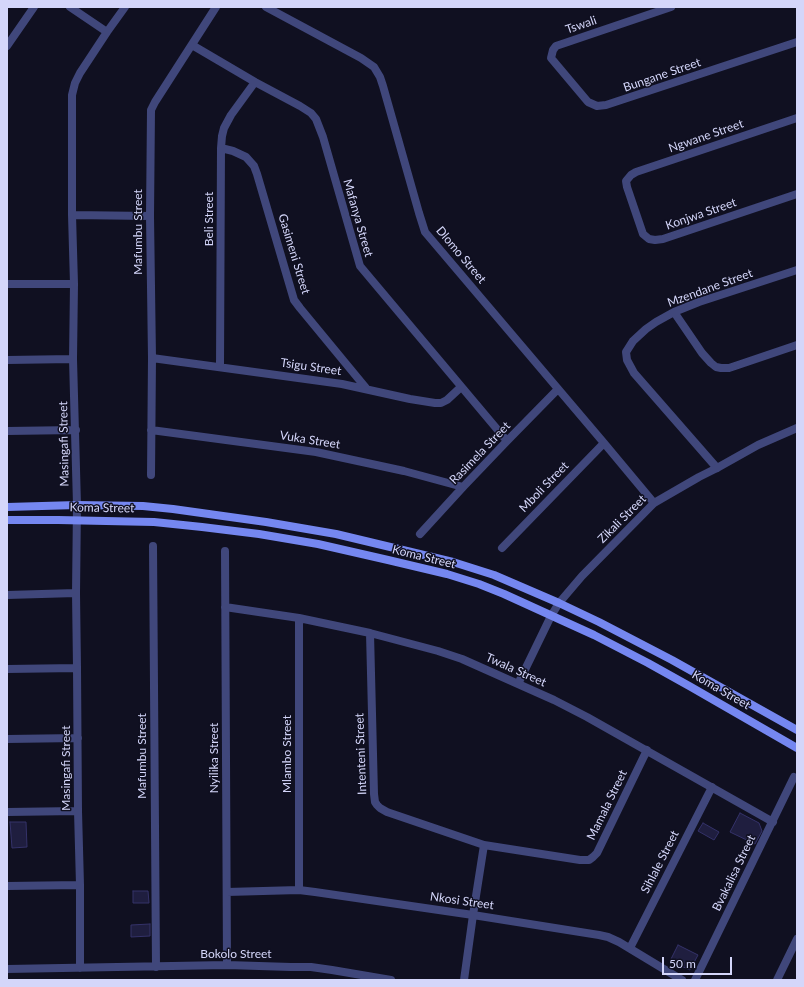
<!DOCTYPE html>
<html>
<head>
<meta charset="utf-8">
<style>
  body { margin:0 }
  #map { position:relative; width:804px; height:987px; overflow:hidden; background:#101021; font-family:Lato,sans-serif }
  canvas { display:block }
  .frame { position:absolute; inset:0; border:8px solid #d4d6fa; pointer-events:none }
  .scale { position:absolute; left:662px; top:957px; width:70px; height:18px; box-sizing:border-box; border:2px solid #d4d6fa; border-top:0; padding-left:5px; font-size:12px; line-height:14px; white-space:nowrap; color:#d4d6fa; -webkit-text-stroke:3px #101021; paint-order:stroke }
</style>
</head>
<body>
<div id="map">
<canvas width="804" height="987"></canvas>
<div class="frame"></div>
<div class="scale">50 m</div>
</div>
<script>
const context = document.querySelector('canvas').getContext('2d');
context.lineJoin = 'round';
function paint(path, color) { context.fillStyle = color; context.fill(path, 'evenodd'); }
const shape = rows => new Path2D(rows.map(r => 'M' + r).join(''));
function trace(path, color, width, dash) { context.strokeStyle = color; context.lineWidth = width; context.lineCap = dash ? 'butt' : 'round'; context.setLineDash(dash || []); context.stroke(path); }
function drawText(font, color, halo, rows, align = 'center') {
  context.font = font + ' Lato,sans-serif'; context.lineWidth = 3; context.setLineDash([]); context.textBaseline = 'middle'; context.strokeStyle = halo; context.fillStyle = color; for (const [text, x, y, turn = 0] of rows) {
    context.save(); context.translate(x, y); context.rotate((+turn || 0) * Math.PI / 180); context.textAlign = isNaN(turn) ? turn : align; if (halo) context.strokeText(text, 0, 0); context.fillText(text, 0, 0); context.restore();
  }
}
const building = shape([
  [740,813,759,823,762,831,755,844,730,832,740,813],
  [10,822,26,822,27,847,12,848,10,822],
  [703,823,719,832,714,840,698,831,703,823],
  [133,891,148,891,149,903,133,903,133,891],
  [150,924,150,936,131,937,131,925,150,924],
  [678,945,698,955,690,970,670,961,678,945]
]);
const minor = shape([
  [70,7,107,32],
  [266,7,361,58,374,67,380,77,383,86,419,213,425,232,604,443,654,503],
  [671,7,556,46,553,50,551,58,588,102,597,106,606,105,797,42],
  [192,45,255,82,300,106,311,113,316,119,323,137,360,266,507,441],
  [7,46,34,7],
  [797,118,636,172,631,175,626,181,627,187,643,234,649,239,655,240,663,239,797,194],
  [221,148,233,151,246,157,254,166,257,174,294,300,300,308,366,388],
  [72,215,150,216],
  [7,284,74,284],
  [674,312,702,353,711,363,716,367,721,368,729,368,738,365,797,345],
  [152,358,342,384,410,399,435,403,441,403,447,400,461,387],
  [7,360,73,359],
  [220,366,221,148,222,136,224,128,231,115,255,82],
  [151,430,316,452,404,471,463,487],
  [7,431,76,430],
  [717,468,634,373,627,360,626,352,633,341,646,329,656,322,674,312,699,302,797,270],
  [151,475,152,358,150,216,151,110,155,102,216,7],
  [420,534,463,487,507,441,558,389],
  [153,546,156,967],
  [502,548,604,443],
  [225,551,227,965],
  [7,595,76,593],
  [225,607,299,618,370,633,438,651,462,659,554,700,587,717,773,822],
  [299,618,299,890],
  [370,633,374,794,375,802,377,805,380,808,387,812,484,845,580,860,589,860,593,857,597,853,647,750],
  [7,669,77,668],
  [518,684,551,616],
  [7,739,78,738],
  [7,812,78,811],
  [7,886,80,885],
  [227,892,299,890,315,892,473,915,599,935,608,937,619,942,682,980],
  [630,948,712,787],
  [80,968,80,885,78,811,77,668,76,593,77,505,73,359,74,284,72,215,72,95,75,83,80,73,107,32,125,7],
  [7,969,227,965,291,967,311,967,332,970,391,980],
  [464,980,473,915,484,845],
  [695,980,794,777],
  [777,980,797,939]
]);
const tertiary = shape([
  [551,616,559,603,582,576,654,503,699,477,717,468,758,445,797,428]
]);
const secondary = shape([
  [7,507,77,505,143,506,173,509,266,522,336,534,453,562,494,575,559,603,599,622,672,660,797,730],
  [7,520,58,520,154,522,202,527,259,534,318,544,388,560,447,574,479,584,504,594,594,635,648,663,691,687,797,748]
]);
const streetNames = [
  ["Tswali",581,25,-19],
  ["Bungane Street",662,75,-19],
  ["Ngwane Street",706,136,-19],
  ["Konjwa Street",701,214,-19],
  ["Mafanya Street",358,218,74],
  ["Beli Street",209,219,-90],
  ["Mafumbu Street",138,232,-90],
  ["Gasimeni Street",294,254,73],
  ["Dlomo Street",461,255,50],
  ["Mzendane Street",710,288,-20],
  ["Tsigu Street",311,367,8],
  ["Vuka Street",310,440,9],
  ["Masingafi Street",64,444,-91],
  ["Rasimela Street",480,453,-46],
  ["Mboli Street",544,487,-46],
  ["Koma Street",102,508,1],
  ["Zikali Street",622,519,-45],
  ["Koma Street",424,557,14],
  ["Twala Street",516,670,24],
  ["Koma Street",721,690,30],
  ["Mlambo Street",287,754,-90],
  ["Intenteni Street",361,754,-92],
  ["Mafumbu Street",142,756,-90],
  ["Nyilika Street",214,758,-90],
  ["Masingafi Street",66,768,-90],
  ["Mamala Street",607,805,-64],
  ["Sihlale Street",660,862,-63],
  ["Bvakalisa Street",734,873,-64],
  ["Nkosi Street",462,901,8],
  ["Bokolo Street",236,954]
];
paint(building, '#1f1e3f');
trace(building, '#343269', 1);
trace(minor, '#40477b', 8);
trace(tertiary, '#40477b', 8);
trace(secondary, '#7587f0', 8);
drawText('12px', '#d4d6fa', '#101021', streetNames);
</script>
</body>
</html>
